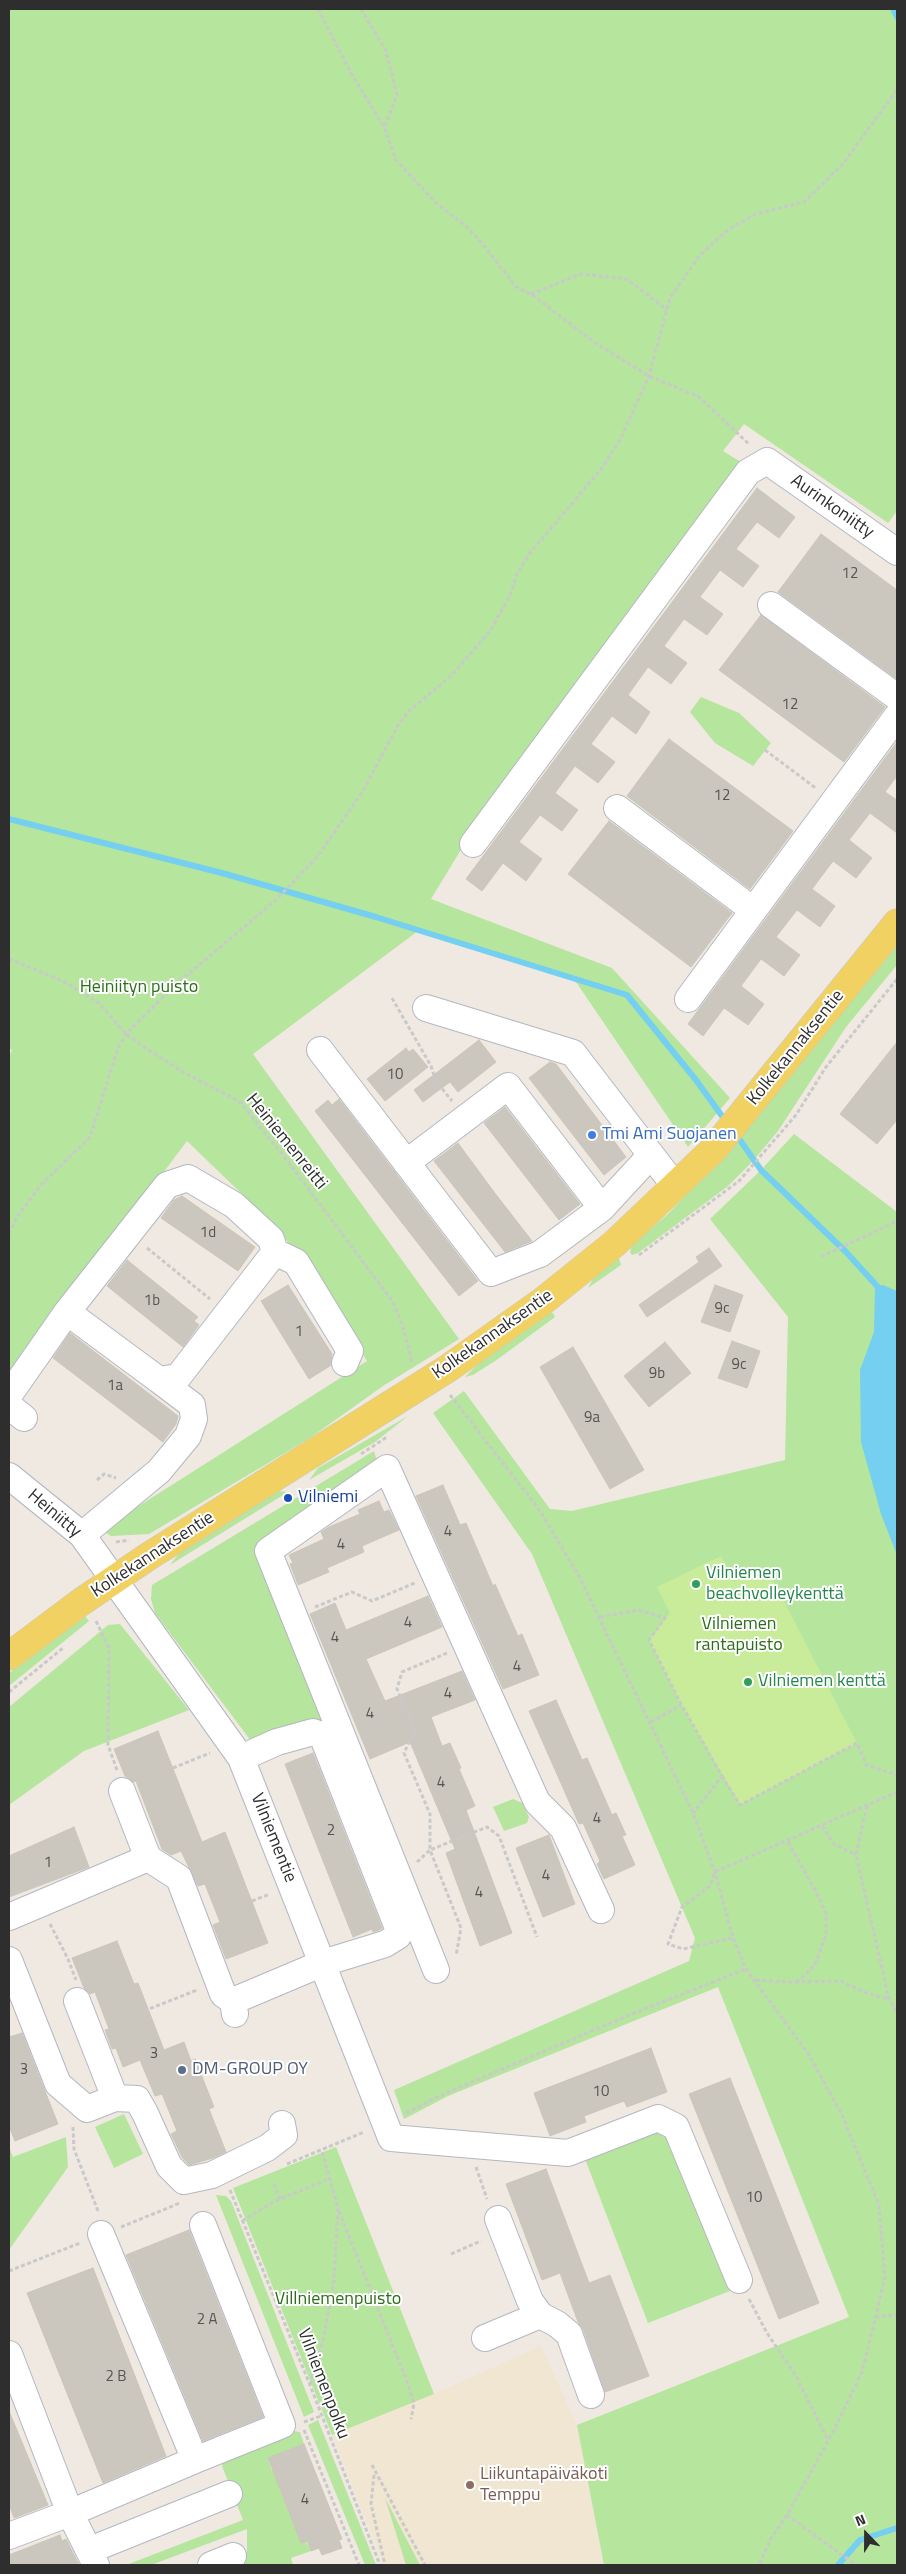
<!DOCTYPE html>
<html>
<head>
<meta charset="utf-8">
<style>
  body { margin:0 }
  #map { position:relative; width:906px; height:2574px; overflow:hidden; background:#efe9e1; font-family:"Titillium Web",sans-serif }
  canvas { display:block }
  .frame { position:absolute; inset:0; border:10px solid #2e2e2e; pointer-events:none }
  .north { position:absolute; left:841px; top:2509px; width:50px; height:50px; -webkit-text-stroke:4px #fff; paint-order:stroke; rotate:338deg; font-size:14px; font-weight:700; line-height:20px; text-align:center; color:#2e2e2e }
  .north::after { content:''; display:block; margin:auto; width:18px; height:22px; background:#2e2e2e; clip-path:polygon(50% 0,100% 100%,50% 72%,0 100%) }
</style>
</head>
<body>
<div id="map">
<canvas width="906" height="2574"></canvas>
<div class="frame"></div>
<div class="north">N</div>
</div>
<script>
const context = document.querySelector('canvas').getContext('2d');
context.lineJoin = 'round';
function paint(path, color) { context.fillStyle = color; context.fill(path, 'evenodd'); }
const shape = rows => new Path2D(rows.map(r => 'M' + r).join(''));
function trace(path, color, width, dash) { context.strokeStyle = color; context.lineWidth = width; context.lineCap = dash ? 'butt' : 'round'; context.setLineDash(dash || []); context.stroke(path); }
function drawText(font, color, halo, rows, align = 'center') {
  context.font = font + ' "Titillium Web",sans-serif'; context.lineWidth = 4; context.setLineDash([]); context.textBaseline = 'middle'; context.strokeStyle = halo; context.fillStyle = color; for (const [text, x, y, turn = 0] of rows) {
    context.save(); context.translate(x, y); context.rotate((+turn || 0) * Math.PI / 180); context.textAlign = isNaN(turn) ? turn : align; if (halo) context.strokeText(text, 0, 0); context.fillText(text, 0, 0); context.restore();
  }
}
const education = shape([
  [541,2346,577,2425,604,2565,384,2565,332,2435,434,2394]
]);
const green = shape([
  [9,9,897,9,897,511,888,523,744,424,723,451,744,464,462,848,431,899,612,968,730,1098,688,1147,574,979,418,931,253,1054,459,1339,383,1386,310,1438,149,1534,111,1536,101,1530,367,1361,311,1270,274,1225,187,1141,9,1378,9,1057,12,1050,9,1048],
  [701,697,739,713,771,743,753,766,715,743,690,712],
  [897,944,897,965,846,1027,778,1131,753,1161,728,1186,638,1253,632,1255,630,1252,632,1245,668,1214,711,1169],
  [794,1134,897,1212,897,2565,604,2565,577,2425,849,2317,718,1987,448,2096,404,2119,394,2090,689,1961,695,1938,532,1554,433,1413,464,1391,550,1509,572,1511,785,1460,788,1317,710,1219,761,1170],
  [619,1258,621,1265,588,1288,596,1274],
  [547,1312,553,1313,555,1317,498,1359,473,1375,465,1377,478,1364],
  [408,1416,375,1442,309,1480,318,1468],
  [374,1451,379,1469,257,1553,325,1724,251,1741,155,1613,151,1599,152,1585],
  [279,1491,288,1492,170,1565,180,1552],
  [85,1616,89,1621,9,1686,9,1673],
  [120,1624,189,1710,84,1751,9,1805,9,1707,108,1625],
  [513,1799,522,1803,529,1817,527,1823,504,1831,493,1807],
  [124,2114,143,2154,114,2168,95,2127],
  [674,2128,740,2287,648,2323,582,2151],
  [66,2137,68,2167,9,2250,9,2147,13,2157],
  [336,2147,434,2394,332,2435,233,2188],
  [216,2195,226,2196,231,2201,314,2412,304,2417],
  [318,2420,376,2565,365,2565,308,2425],
  [286,2430,300,2432,304,2444,268,2459,272,2471,278,2469,279,2486,288,2510,311,2551,291,2558,293,2565,240,2565,247,2551,247,2529,151,2565,126,2565,243,2520,222,2466,223,2460],
  [385,2498,420,2565,406,2565]
]);
const pitch = shape([
  [721,1556,734,1582,767,1568,857,1743,740,1805,681,1705,649,1640,670,1613,657,1587]
]);
const water = shape([
  [883,1285,897,1291,897,1555,881,1514,861,1442,860,1370,874,1332,875,1289,877,1286]
]);
const stream = shape([
  [893,9,897,17],
  [9,819,222,873,376,917,627,995,696,1080,727,1123],
  [735,1133,761,1170,846,1252,877,1286],
  [838,2565,860,2540,897,2528]
]);
const building = shape([
  [757,488,795,517,779,538,757,522,736,549,759,566,743,587,720,570,700,597,723,614,707,635,684,619,664,646,687,663,671,684,648,667,628,695,650,712,636,734,612,716,591,744,615,762,598,783,575,766,555,793,578,810,562,831,540,815,519,842,542,859,526,881,503,863,482,891,466,879,757,488],
  [821,534,897,590,897,679,778,592,821,534],
  [761,615,885,707,844,762,719,670,761,615],
  [669,739,793,831,750,889,627,796,669,739],
  [897,742,897,776,885,792,897,800,897,833,870,813,849,840,872,858,856,878,833,861,812,889,835,906,820,927,797,910,776,937,800,955,784,976,761,959,741,986,764,1004,748,1025,724,1008,703,1036,688,1024,897,742],
  [609,821,732,913,691,967,568,874,609,821],
  [479,1040,496,1062,458,1092,450,1082,423,1102,414,1090,479,1040],
  [897,1042,897,1120,877,1144,840,1114,897,1042],
  [406,1048,409,1052,413,1049,428,1067,385,1101,367,1079,406,1048],
  [550,1062,556,1064,626,1157,604,1175,529,1078,550,1062],
  [339,1099,478,1281,459,1296,315,1111,328,1100,332,1105,339,1099],
  [505,1107,580,1204,559,1220,484,1123,505,1107],
  [458,1143,494,1192,532,1241,505,1252,434,1161,458,1143],
  [182,1196,255,1247,238,1271,161,1218,174,1200,182,1196],
  [709,1248,722,1266,647,1317,639,1305,699,1262,696,1257,709,1248],
  [127,1260,198,1317,194,1321,199,1325,183,1347,107,1286,127,1260],
  [288,1285,332,1354,330,1366,309,1379,261,1301,288,1285],
  [715,1285,743,1295,730,1332,701,1322,715,1285],
  [70,1333,178,1416,176,1424,163,1442,53,1358,70,1333],
  [732,1341,760,1351,747,1388,718,1378,732,1341],
  [665,1342,691,1373,649,1407,624,1376,665,1342],
  [573,1347,644,1470,610,1489,540,1367,573,1347],
  [443,1485,460,1525,466,1523,493,1586,495,1584,518,1636,522,1634,539,1675,503,1689,416,1496,443,1485],
  [379,1501,384,1512,389,1510,399,1530,362,1546,364,1552,327,1568,329,1572,298,1585,290,1564,293,1563,289,1555,324,1539,321,1532,329,1527,360,1514,358,1510,379,1501],
  [428,1596,442,1627,366,1659,385,1701,462,1671,475,1700,431,1717,442,1746,450,1743,461,1768,459,1769,475,1806,466,1810,512,1933,480,1946,446,1853,455,1849,410,1742,370,1759,310,1614,335,1603,346,1630,428,1596],
  [556,1700,582,1760,587,1758,612,1815,616,1813,626,1835,622,1836,635,1865,604,1879,597,1864,600,1861,583,1823,579,1824,529,1711,556,1700],
  [158,1731,202,1842,225,1832,268,1943,226,1959,213,1925,220,1922,205,1884,198,1886,181,1851,171,1855,162,1849,136,1781,133,1782,125,1776,114,1749,158,1731],
  [313,1753,382,1928,379,1930,373,1932,372,1929,353,1937,285,1764,313,1753],
  [74,1827,89,1867,9,1897,9,1856,74,1827],
  [549,1835,575,1904,543,1917,516,1848,549,1835],
  [117,1941,134,1984,138,1983,164,2050,184,2042,191,2061,195,2059,214,2107,209,2109,226,2152,213,2158,189,2165,182,2157,171,2134,177,2131,162,2094,155,2096,140,2060,123,2067,116,2048,112,2049,105,2030,109,2029,95,1992,90,1994,84,1988,72,1958,117,1941],
  [22,2033,58,2124,15,2141,9,2126,9,2037,22,2033],
  [651,2048,667,2092,627,2107,624,2101,584,2116,586,2122,550,2136,534,2093,651,2048],
  [730,2078,819,2303,779,2319,689,2094,730,2078],
  [546,2169,589,2283,610,2275,649,2376,605,2392,583,2329,578,2322,560,2273,542,2280,506,2184,546,2169],
  [189,2230,263,2417,203,2441,126,2255,189,2230],
  [93,2268,166,2456,103,2483,27,2293,93,2268],
  [9,2411,48,2505,14,2518,9,2504,9,2411],
  [304,2444,342,2539,339,2540,342,2548,322,2555,319,2548,311,2551,307,2541,301,2543,268,2458,304,2444],
  [60,2535,62,2541,66,2539,79,2565,9,2565,9,2555,60,2535]
]);
const path = shape([
  [318,9,351,73,384,127,396,160,435,202,467,227,482,243,516,287,531,294,594,342,649,376,699,397,750,445],
  [361,9,386,51,397,95,385,126],
  [531,294,581,274,627,279,667,310],
  [765,750,817,789],
  [9,959,63,981,99,1003,126,1034,147,1049,183,1072,240,1102,286,1159,393,1302,403,1327,412,1363],
  [392,998,431,1066,436,1081,452,1101],
  [9,1234,17,1217,40,1186,90,1137,118,1048,126,1034,174,986,275,901,317,857,363,791,398,725,409,711,451,676,490,631,509,597,517,574,530,553,602,468,620,440,649,376,670,298,700,255,729,229,756,214,804,202,842,165,897,90],
  [147,1248,210,1299],
  [639,1255,739,1181,796,1115,826,1067,897,979],
  [821,1257,897,1221],
  [450,1395,538,1508,579,1576,693,1813,715,1872,733,1938,746,1969,809,2055,842,2115,879,2205,885,2278,862,2372,833,2432,787,2515,770,2540,759,2565],
  [361,1454,387,1437],
  [97,1480,104,1474,116,1478],
  [116,1542,129,1540],
  [315,1607,352,1592,372,1601,415,1583],
  [600,1617,638,1610,665,1618,649,1640,680,1702,722,1776,693,1813],
  [96,1621,109,1648,108,1745,117,1770],
  [447,1653,402,1672,397,1689,415,1730,404,1753,430,1814,430,1850,487,1827,499,1836,537,1937],
  [9,1692,63,1648],
  [651,1722,681,1705],
  [173,1768,210,1753],
  [722,1776,740,1805,857,1743,866,1765,897,1775],
  [867,1806,856,1855,889,1999,897,2013],
  [822,1826,834,1844,856,1855],
  [788,1842,819,1897,826,1914,826,1935,815,1965,797,1982],
  [417,1862,430,1850,461,1928,456,1956],
  [252,1901,270,1894],
  [50,1924,68,1959,76,1980],
  [732,1938,683,1949,668,1944,682,1907,710,1886,715,1872,897,1792],
  [756,1980,790,1982,841,1981,866,1993,889,1999],
  [144,2011,197,1990],
  [406,2113,439,2096,627,2016,746,1969],
  [73,2127,74,2149,98,2211],
  [287,2164,364,2132],
  [476,2167,487,2199],
  [274,2184,280,2199],
  [230,2190,310,2385,380,2565],
  [339,2211,406,2379,414,2403,411,2419],
  [242,2221,275,2201,329,2179],
  [121,2227,180,2203],
  [451,2254,481,2241],
  [9,2271,80,2243],
  [749,2299,767,2333,796,2376,828,2440],
  [875,2317,897,2315],
  [310,2385,324,2337,334,2280,338,2208,322,2151],
  [304,2422,321,2416],
  [304,2430,359,2565],
  [372,2465,425,2565],
  [374,2475,371,2504,385,2565],
  [787,2515,856,2565]
]);
const minor = shape([
  [771,605,897,697],
  [617,808,753,910],
  [473,844,748,472,767,461,897,552],
  [688,999,897,716],
  [426,1008,573,1053,675,1186],
  [320,1050,491,1273,540,1254,602,1208,650,1156],
  [406,1163,508,1086,602,1208],
  [275,1252,296,1262,350,1351,345,1363],
  [9,1395,67,1312,167,1185,188,1178,234,1205,271,1239,275,1252,178,1377,159,1380,67,1312],
  [9,1406,24,1418],
  [9,1476,82,1535,241,1758,391,2138,568,2153,658,2118,676,2127,739,2280],
  [82,1535,159,1471,188,1436,194,1419,192,1405,159,1380],
  [122,1791,148,1858],
  [9,1917,148,1858,179,1878,223,1994,233,2001,235,2014],
  [9,1960,58,2084,87,2109,115,2098,77,2001],
  [436,1970,268,1551,387,1468,537,1802,563,1828,601,1910],
  [233,2001,323,1963,385,1944,398,1936,398,1928,322,1735,313,1732,277,1742,241,1758],
  [115,2098,137,2099,145,2113,169,2166,184,2181,212,2175,267,2148,284,2135,282,2124],
  [498,2219,530,2301,540,2315,557,2324,569,2334,591,2395],
  [485,2338,540,2315],
  [9,2354,70,2513,195,2460,101,2234],
  [195,2460,282,2425,203,2225],
  [9,2536,70,2513,96,2565],
  [90,2550,229,2494],
  [211,2565,233,2556]
]);
const major = shape([
  [9,1656,81,1602,149,1556,447,1369,543,1301,614,1244,713,1150,897,923]
]);
const markers = [
  [592,1135,5,"#3f7fe0"],
  [288,1498,5,"#1a4fb4"],
  [696,1584,5,"#2e9e5b"],
  [748,1682,5,"#2e9e5b"],
  [182,2070,5,"#5c6f8a"],
  [470,2485,5,"#8d6e63"]
];
const numberNames = [
  ["12",850,574],
  ["12",790,705],
  ["12",722,796],
  ["10",395,1075],
  ["1d",208,1233],
  ["1b",152,1301],
  ["9c",722,1309],
  ["1",299,1332],
  ["9c",739,1365],
  ["9b",657,1374],
  ["1a",115,1386],
  ["9a",592,1418],
  ["4",448,1532],
  ["4",341,1545],
  ["4",408,1623],
  ["4",335,1638],
  ["4",517,1667],
  ["4",448,1694],
  ["4",370,1714],
  ["4",441,1783],
  ["4",597,1819],
  ["2",331,1831],
  ["1",48,1863],
  ["4",546,1876],
  ["4",479,1893],
  ["3",154,2054],
  ["3",24,2070],
  ["10",601,2092],
  ["10",754,2198],
  ["2 A",207,2320],
  ["2 B",116,2377],
  ["4",305,2500]
];
const streetNames = [
  ["Aurinkoniitty",832,507,35],
  ["Kolkekannaksentie",796,1048,-51],
  ["Heiniemenreitti",286,1142,51],
  ["Kolkekannaksentie",493,1335,-35],
  ["Heiniitty",54,1514,40],
  ["Kolkekannaksentie",153,1555,-33],
  ["Vilniementie",273,1838,68],
  ["Vilniemenpolku",323,2384,69]
];
const parkNames = [
  ["Heiniityn puisto",139,988],
  ["Vilniemen",739,1625],
  ["rantapuisto",739,1646],
  ["Villniemenpuisto",338,2300]
];
const shopNames = [
  ["Tmi Ami Suojanen",602,1135]
];
const transitNames = [
  ["Vilniemi",298,1498]
];
const leisureNames = [
  ["Vilniemen",706,1574],
  ["beachvolleykenttä",706,1595],
  ["Vilniemen kenttä",758,1682]
];
const serviceNames = [
  ["DM-GROUP OY",192,2070]
];
const educationNames = [
  ["Liikuntapäiväkoti",480,2475],
  ["Temppu",480,2496]
];
paint(education, '#f0e6d1');
paint(green, '#b6e59e');
paint(pitch, '#c9ec9a');
paint(water, '#75cff0');
trace(stream, '#75cff0', 6);
paint(building, '#cbc7bf');
trace(building, '#cbc5ba', 1);
trace(minor, '#b4b7c1', 28);
trace(major, '#c9c9c9', 29);
trace(path, '#c9c9c9', 3, [4, 2.5]);
trace(minor, '#fff', 26);
trace(major, '#f2d163', 28);
for (const [x, y, r, color] of markers) { const dot = new Path2D(); dot.arc(x, y, r, 0, 2 * Math.PI); context.fillStyle = color; context.fill(dot); trace(dot, '#fff', 2); }
drawText('15px', '#555452', null, numberNames);
drawText('18px', '#2e2e2e', '#fff', streetNames);
drawText('18px', '#2c6e1b', '#fff', parkNames);
drawText('18px', '#366cbe', '#fff', shopNames, 'left');
drawText('18px', '#164399', '#fff', transitNames, 'left');
drawText('18px', '#27864d', '#fff', leisureNames, 'left');
drawText('18px', '#4e5e75', '#fff', serviceNames, 'left');
drawText('18px', '#785e54', '#fff', educationNames, 'left');
</script>
</body>
</html>
